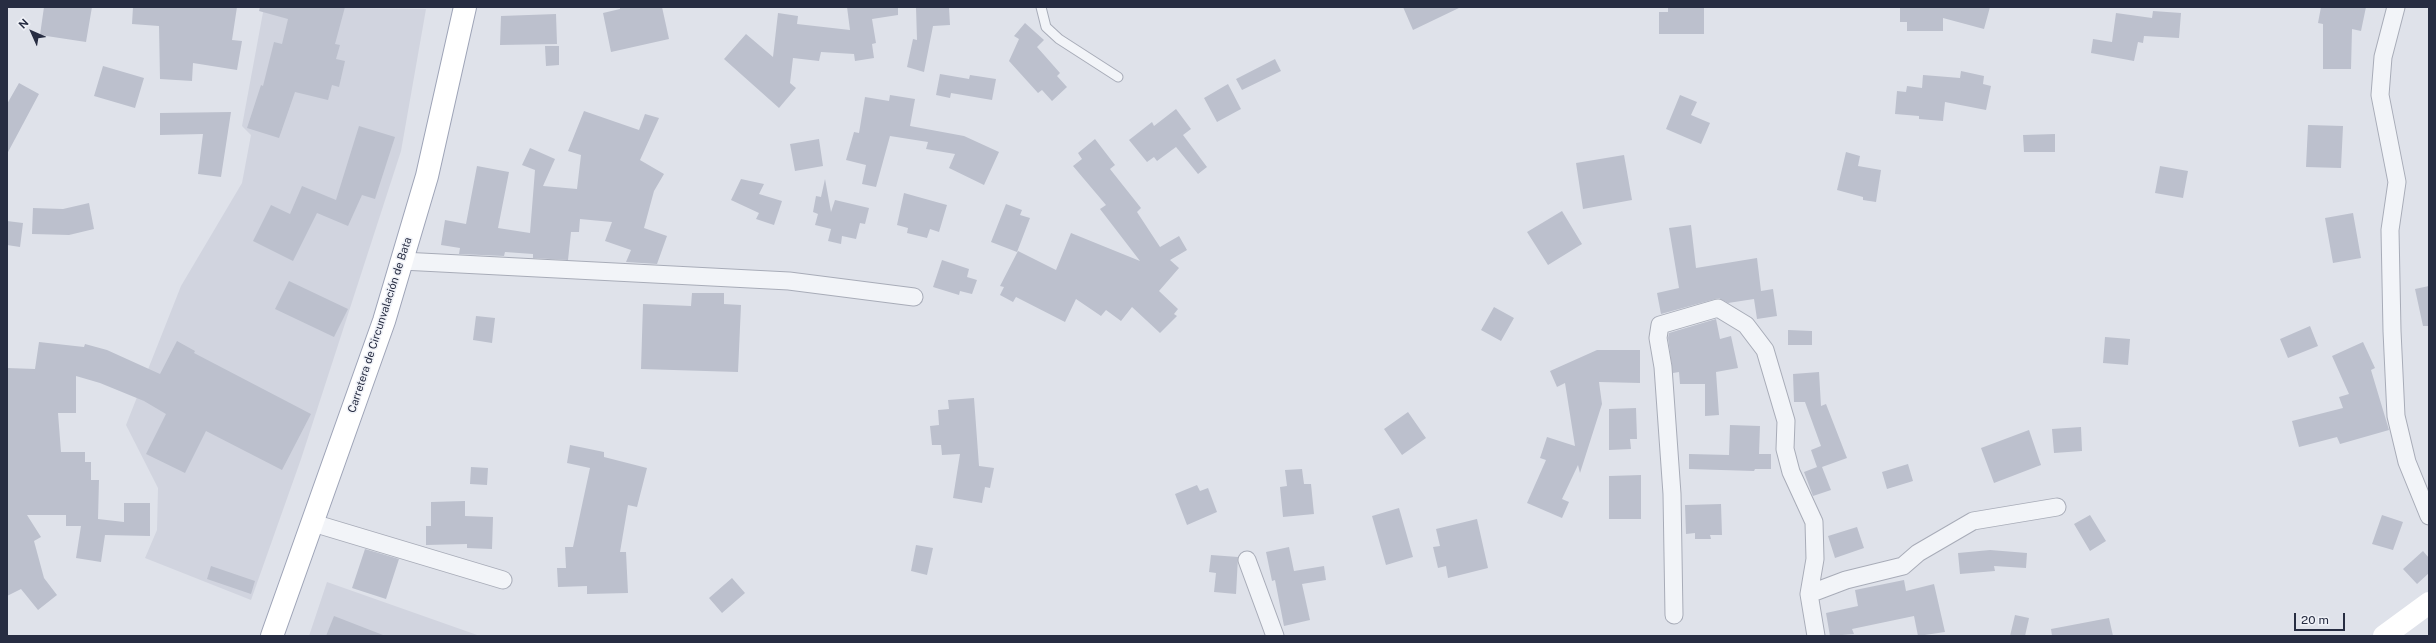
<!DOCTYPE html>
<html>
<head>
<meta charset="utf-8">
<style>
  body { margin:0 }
  #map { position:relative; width:2436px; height:643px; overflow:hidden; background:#dfe2ea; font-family:"Public Sans",sans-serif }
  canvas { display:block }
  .frame { position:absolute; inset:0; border:8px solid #272d42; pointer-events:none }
  .north { position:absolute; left:12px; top:12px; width:40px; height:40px; -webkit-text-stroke:3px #eff1f7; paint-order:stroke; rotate:315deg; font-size:11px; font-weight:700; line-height:16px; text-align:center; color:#272d42 }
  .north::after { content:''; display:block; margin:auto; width:14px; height:18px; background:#272d42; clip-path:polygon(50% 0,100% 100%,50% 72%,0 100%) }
  .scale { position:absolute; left:2294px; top:613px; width:51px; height:18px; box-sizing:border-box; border:2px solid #272d42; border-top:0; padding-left:5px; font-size:12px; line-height:14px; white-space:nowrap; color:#272d42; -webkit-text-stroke:3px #eff1f7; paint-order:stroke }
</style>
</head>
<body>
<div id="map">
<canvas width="2436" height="643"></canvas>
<div class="frame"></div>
<div class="north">N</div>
<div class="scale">20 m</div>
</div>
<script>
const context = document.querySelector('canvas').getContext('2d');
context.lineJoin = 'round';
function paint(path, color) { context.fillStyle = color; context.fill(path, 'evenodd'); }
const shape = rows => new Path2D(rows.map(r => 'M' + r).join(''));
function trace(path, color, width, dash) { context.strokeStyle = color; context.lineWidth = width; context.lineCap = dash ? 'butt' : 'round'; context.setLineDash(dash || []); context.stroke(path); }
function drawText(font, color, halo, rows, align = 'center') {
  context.font = font + ' "Public Sans",sans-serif'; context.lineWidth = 3; context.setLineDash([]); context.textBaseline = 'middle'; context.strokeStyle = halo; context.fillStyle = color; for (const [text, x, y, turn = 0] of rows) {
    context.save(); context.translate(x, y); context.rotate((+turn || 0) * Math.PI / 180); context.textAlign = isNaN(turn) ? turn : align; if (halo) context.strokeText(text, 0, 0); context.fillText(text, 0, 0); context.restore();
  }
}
const built = shape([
  [264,7,426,9,401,151,301,459,251,600,145,558,157,530,158,488,126,425,181,286,242,183,251,135,242,126],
  [327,582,480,636,309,636]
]);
const building = shape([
  [44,7,92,7,86,42,40,35],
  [133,7,237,7,232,40,242,41,237,70,193,63,192,81,160,79,159,26,132,24],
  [260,7,345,7,335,44,340,45,336,59,345,61,339,87,332,85,328,100,295,92,279,138,247,128,261,85,263,86,274,42,282,44,288,19,259,11],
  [620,7,662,7,669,39,611,52,603,13,620,9],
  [847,7,898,7,898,15,872,19,876,43,872,44,874,58,855,61,854,54,821,52,819,61,793,58,790,83,796,88,779,108,724,59,746,34,773,57,778,13,798,16,797,24,850,30],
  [916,7,949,7,950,25,933,26,924,72,907,67,913,39,917,40],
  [1403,7,1461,7,1413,30],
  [1668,7,1704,7,1704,34,1659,34,1659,12,1668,12],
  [1900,7,1990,7,1984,29,1943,18,1943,31,1907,31,1907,22,1900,22],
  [2321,7,2366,7,2361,31,2352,29,2351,69,2323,69,2323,24,2318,23],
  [2153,11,2181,13,2179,38,2144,36,2143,43,2138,42,2134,61,2091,53,2093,39,2112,42,2116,13,2152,18],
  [556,14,557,44,500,45,501,16],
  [1025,23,1044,40,1037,47,1060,73,1057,76,1067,87,1052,101,1042,90,1038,93,1009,61,1019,39,1014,36],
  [545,46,559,46,559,65,546,66],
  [1275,59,1281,71,1242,90,1236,79],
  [103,66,144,78,135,108,94,96],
  [1961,71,1984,76,1983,84,1991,86,1986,110,1945,102,1943,121,1919,119,1919,116,1895,114,1897,91,1906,92,1907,86,1922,88,1923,75,1960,78],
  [940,74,969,79,970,75,996,79,992,100,951,93,950,98,936,95],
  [19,83,39,94,7,154,7,104],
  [1228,84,1241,109,1217,122,1204,98],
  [890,95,915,99,910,126,964,136,999,152,984,185,949,168,955,154,926,149,928,142,890,136,876,187,862,184,866,165,846,160,854,132,859,133,865,97,889,101],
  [1680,95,1697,102,1691,115,1710,123,1701,144,1666,129],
  [1176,109,1191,129,1183,135,1207,167,1198,174,1176,147,1157,161,1154,157,1147,162,1129,140,1152,122,1154,126],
  [584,111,639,130,645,114,659,118,640,160,664,174,654,191,644,228,667,236,657,264,626,262,631,250,605,241,612,222,580,219,579,232,571,232,568,260,533,258,533,254,505,252,504,256,459,254,460,248,441,245,445,220,466,224,477,166,509,172,498,228,530,233,535,170,522,165,530,148,555,159,543,186,577,189,581,155,568,151],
  [231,112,221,177,198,174,203,134,160,135,160,113],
  [2308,125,2343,126,2341,168,2306,167],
  [359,126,395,137,375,199,362,195,348,226,317,213,293,261,253,241,271,205,290,214,302,186,336,200],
  [2055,134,2055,152,2024,152,2023,135],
  [819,139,823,166,795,171,790,144],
  [1095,139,1115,165,1110,169,1141,208,1137,212,1160,247,1179,236,1187,250,1170,260,1179,268,1159,291,1178,309,1174,314,1177,316,1160,333,1132,307,1121,321,1106,310,1101,316,1076,299,1065,322,1016,297,1013,302,1000,295,1004,287,1000,286,1018,251,1056,270,1071,233,1140,261,1100,209,1106,205,1073,166,1082,159,1078,153],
  [1846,152,1860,156,1858,166,1881,170,1876,202,1863,200,1863,197,1837,190],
  [1624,155,1632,200,1583,209,1576,163],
  [2160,166,2188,171,2183,198,2155,193],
  [741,179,764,184,759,194,782,201,774,225,756,219,759,213,731,200],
  [825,179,831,212,835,200,869,208,865,224,860,223,856,239,842,236,841,244,828,241,831,229,815,225,818,214,813,212,816,196,821,197],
  [904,193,947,205,939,232,930,229,927,238,907,233,908,228,897,225],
  [89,203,94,229,69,235,32,234,33,208,63,209],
  [1006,204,1022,210,1020,215,1030,218,1017,252,991,242],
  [1562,211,1582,244,1548,265,1527,232],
  [2353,213,2361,258,2333,263,2325,218],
  [7,221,23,223,20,247,7,245],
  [1691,225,1696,268,1757,258,1761,291,1773,289,1777,316,1757,319,1754,299,1728,303,1719,298,1661,314,1657,293,1679,288,1669,228],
  [942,260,969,269,967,277,977,280,972,294,960,291,959,295,933,287],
  [289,281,348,309,334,337,275,309],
  [2429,286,2429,326,2423,326,2415,289],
  [692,293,724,293,724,304,741,305,738,372,641,369,643,304,691,306],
  [1494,307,1514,318,1501,341,1481,330],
  [476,316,495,318,492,343,473,340],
  [1716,319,1720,339,1731,336,1738,368,1716,372,1719,415,1705,416,1705,384,1680,384,1679,372,1673,373,1668,338,1669,333],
  [2310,326,2318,346,2288,358,2280,339],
  [1788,330,1812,331,1812,345,1788,345],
  [2105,337,2130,339,2128,365,2103,363],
  [177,341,195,351,194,353,311,414,282,470,206,431,185,473,146,454,166,414,144,401,100,383,76,376,76,413,58,413,61,452,85,452,85,462,91,462,91,480,99,480,98,519,124,522,124,503,150,503,150,536,105,535,101,562,76,558,81,526,66,526,66,515,27,515,41,537,34,541,44,578,57,595,38,610,21,589,7,596,7,368,35,369,39,342,84,347,85,344,107,350,160,374],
  [2363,342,2375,368,2371,370,2389,430,2340,444,2337,437,2299,447,2292,421,2343,408,2339,397,2349,394,2332,356],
  [1597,350,1640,350,1640,383,1599,382,1602,404,1580,473,1578,465,1562,499,1569,502,1562,518,1527,503,1546,460,1540,458,1547,437,1575,446,1565,383,1557,387,1550,371],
  [1819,372,1821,406,1826,404,1847,458,1822,467,1831,490,1813,496,1804,472,1817,467,1811,450,1821,446,1805,402,1794,402,1793,374],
  [974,398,979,466,994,468,990,488,985,487,982,503,953,498,960,454,942,455,941,445,932,445,930,426,939,425,938,410,949,409,948,400],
  [1636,408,1637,439,1630,439,1631,449,1609,450,1609,409],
  [1408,412,1426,438,1402,455,1384,429],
  [1730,425,1760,426,1759,454,1771,454,1771,469,1755,469,1754,471,1689,469,1689,454,1729,455],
  [2081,427,2082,451,2054,453,2052,429],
  [2029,430,2041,465,1994,483,1981,448],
  [570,445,604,452,604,457,647,468,637,507,628,505,620,552,626,552,628,593,587,594,587,586,558,587,557,568,566,568,565,547,573,547,590,468,567,463],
  [1908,464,1913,481,1887,489,1882,472],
  [471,467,488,468,487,485,470,484],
  [1302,469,1304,484,1311,484,1314,514,1283,517,1280,487,1287,486,1285,470],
  [1641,475,1641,519,1609,519,1609,476],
  [1197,485,1200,491,1208,488,1217,512,1187,525,1175,494],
  [465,501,465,516,493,517,492,549,467,548,467,544,426,545,426,526,431,526,431,502],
  [1721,504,1722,535,1710,535,1711,539,1695,539,1695,533,1686,534,1685,505],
  [1399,508,1413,557,1386,565,1372,516],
  [2090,515,2106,541,2090,551,2074,524],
  [2382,515,2403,522,2393,550,2372,544],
  [1477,519,1488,568,1448,578,1446,566,1438,568,1433,547,1440,546,1436,529],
  [1857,527,1864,548,1835,558,1828,536],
  [916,545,933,548,927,575,911,571],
  [1289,547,1294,571,1324,566,1326,580,1302,584,1310,620,1284,626,1275,580,1272,581,1266,552],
  [365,549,399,559,386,599,352,588],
  [1990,550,2027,553,2026,568,1994,566,1995,571,1960,574,1958,553],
  [2423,551,2429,558,2429,573,2417,584,2403,569],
  [1211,555,1238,557,1236,594,1214,592,1216,573,1209,572],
  [211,566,255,581,251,594,207,579],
  [732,578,745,593,722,613,709,598],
  [1904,580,1906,591,1934,584,1945,632,1918,636,1914,616,1852,629,1854,634,1830,636,1826,613,1858,606,1855,590],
  [2015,615,2029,618,2025,636,2010,636],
  [334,616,383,635,383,636,326,636],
  [2109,618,2113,636,2052,636,2051,629]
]);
const service = shape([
  [1041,7,1046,27,1059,39,1118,77]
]);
const minor = shape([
  [2396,7,2383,57,2380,95,2397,182,2390,230,2392,331,2396,416,2407,462,2429,516],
  [402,261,789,281,914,297],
  [313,523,503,580],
  [1247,560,1275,636],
  [1809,594,1846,580,1903,566,1918,553,1973,521,2057,507],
  [1674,615,1672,494,1663,367,1658,338,1660,325,1718,308,1746,325,1765,350,1786,421,1785,449,1791,472,1814,522,1815,559,1809,594,1816,636]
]);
const secondary = shape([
  [2384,636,2429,603]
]);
const primary = shape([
  [272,636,384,321,427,176,465,7]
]);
const streetNames = [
  ["Carretera de Circunvalación de Bata",380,325,-72]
];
paint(built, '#d1d4df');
paint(building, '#bcc0cd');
trace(service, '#a8acb8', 11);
trace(minor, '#a8acb8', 19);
trace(primary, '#9ea4b7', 24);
trace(service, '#f2f4f8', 9);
trace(minor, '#f2f4f8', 17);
trace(secondary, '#fff', 22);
trace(primary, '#fff', 22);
drawText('11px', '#272d42', '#eff1f7', streetNames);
</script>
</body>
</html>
